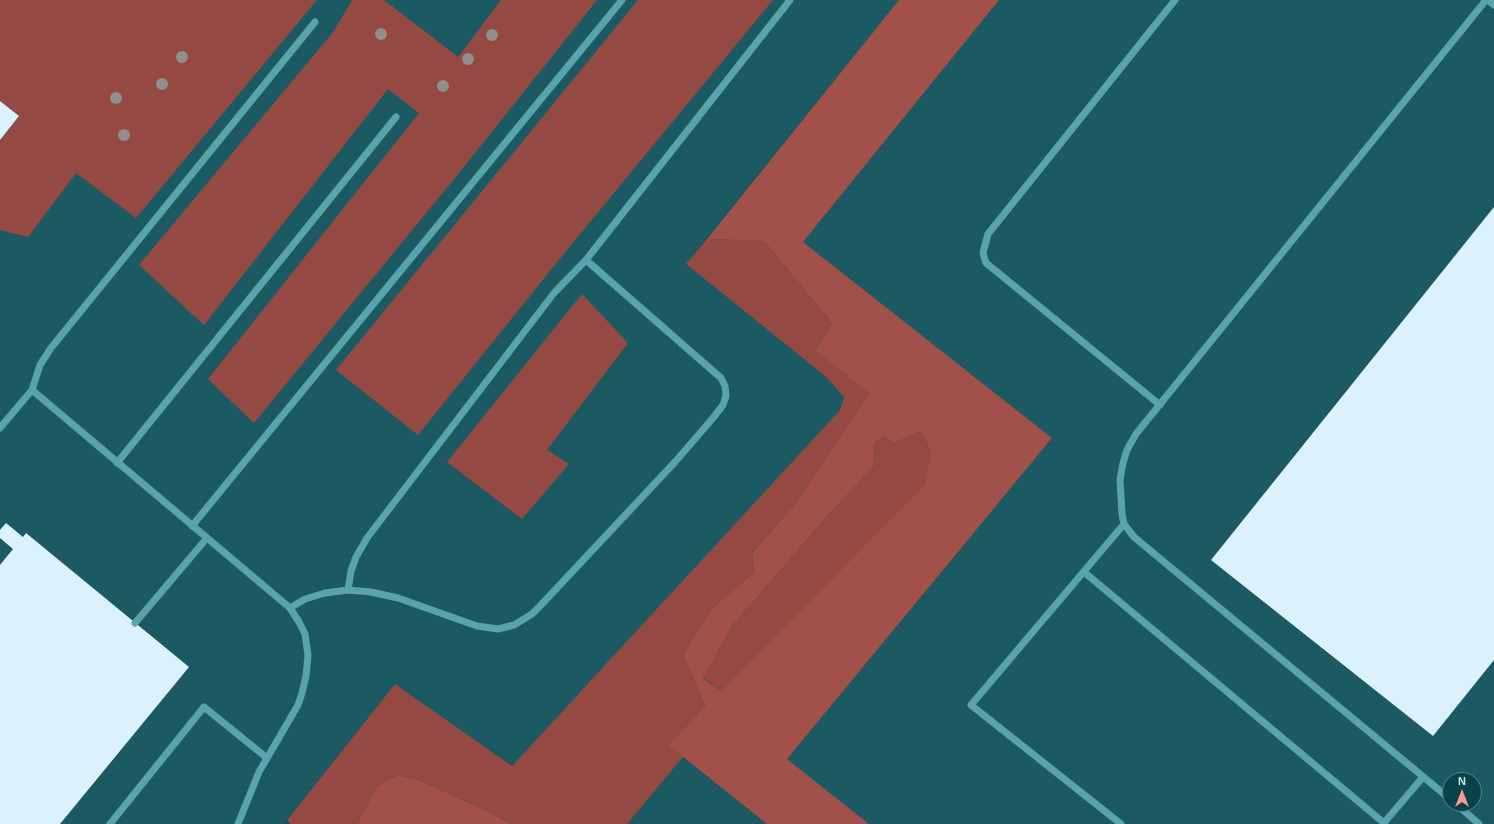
<!DOCTYPE html>
<html>
<head>
<meta charset="utf-8">
<style>
  body { margin:0 }
  #map { position:relative; width:1494px; height:824px; overflow:hidden; background:#194d54; font-family:Helvetica,sans-serif }
  canvas { display:block }
  .north { position:absolute; left:1442px; top:772px; width:40px; height:40px; box-sizing:border-box; background:#0b4249; border:1px solid #56848a; border-radius:50%; rotate:0deg; font-size:11px; font-weight:700; line-height:16px; text-align:center; color:#c7e7eb }
  .north::after { content:''; display:block; margin:auto; width:14px; height:18px; background:#f59c91; clip-path:polygon(50% 0,100% 100%,50% 72%,0 100%) }
</style>
</head>
<body>
<div id="map">
<canvas width="1494" height="824"></canvas>
<div class="north">N</div>
</div>
<script>
const context = document.querySelector('canvas').getContext('2d');
context.lineJoin = 'round';
function paint(path, color) { context.fillStyle = color; context.fill(path, 'evenodd'); }
const shape = rows => new Path2D(rows.map(r => 'M' + r).join(''));
function trace(path, color, width, dash) { context.strokeStyle = color; context.lineWidth = width; context.lineCap = dash ? 'butt' : 'round'; context.setLineDash(dash || []); context.stroke(path); }
const built = shape([
  [163,0,899,0,686,264,825,376,844,397,840,410,512,766,395,684,283,824,0,824,0,55],
  [999,0,1494,0,1494,824,869,824,787,759,1052,438,803,242],
  [1450,780,1474,780,1474,804,1450,804],
  [683,757,767,824,627,824]
]);
const green = shape([
  [0,0,317,0,136,218,76,173,28,237,0,230,0,140,19,116,0,101],
  [352,0,384,0,458,57,501,0,597,0,459,173,254,423,208,379,419,113,388,89,204,325,139,265,334,31],
  [638,0,773,0,562,256,418,435,336,370],
  [707,239,764,241,832,323,815,350,871,394,795,504,752,553,754,573,715,605,683,654,705,706,668,745,683,757,627,824,511,824,483,809,419,780,398,775,377,786,357,824,290,824,287,820,395,684,512,766,840,410,844,397,825,376,686,264],
  [582,294,628,343,547,450,569,464,522,519,447,462],
  [921,431,931,452,926,485,721,691,703,677,732,626,831,512,874,466,873,445,884,436,894,443]
]);
const forest = shape([
  [899,0,999,0,803,242,1052,438,787,759,869,824,767,824,668,745,705,706,683,654,715,605,754,573,752,553,795,504,870,394,815,350,832,323,764,241,707,239],
  [921,431,931,452,925,485,721,691,703,678,732,626,831,512,874,466,873,445,884,436,894,443],
  [398,775,419,780,483,809,511,824,357,824,377,786]
]);
const building = shape([
  [0,101,19,116,0,140],
  [1494,207,1494,660,1433,736,1211,560],
  [6,523,23,537,26,533,189,667,60,824,0,824,0,565,13,549,0,538,0,530]
]);
const minor = shape([
  [1488,0,1494,5],
  [32,390,290,608,299,622,305,634,308,655,306,676,302,693,298,705,259,772,238,824],
  [1160,405,991,267,986,263,983,253,988,234,1175,0],
  [0,428,32,390,40,365,51,348,315,22],
  [117,463,396,117],
  [192,526,622,0],
  [1084,572,1384,823],
  [348,590,351,571,356,557,367,538,554,293,586,260,790,0],
  [290,608,305,599,325,593,348,590,371,592,398,598,477,626,498,629,514,625,532,614,541,605,675,462,713,418,723,405,726,396,725,386,721,378,586,260],
  [135,623,207,538],
  [1450,799,1134,537,1124,524,1122,514,1120,480,1123,463,1127,450,1136,434,1486,0],
  [1456,804,1479,824],
  [110,824,204,707,267,758],
  [1121,824,971,705,1124,524],
  [1383,824,1423,777]
]);
const trees = [
  [381,34],
  [492,35],
  [182,57],
  [468,59],
  [162,84],
  [443,86],
  [116,98],
  [124,135]
];
paint(built, '#1b5a62');
paint(green, '#944a43');
paint(forest, '#a15149');
paint(building, '#dbf1fb');
trace(minor, '#59a3ad', 7);
context.fillStyle = '#918e8e';
for (const [x, y] of trees) { context.beginPath(); context.arc(x, y, 6, 0, 2 * Math.PI); context.fill(); }
</script>
</body>
</html>
